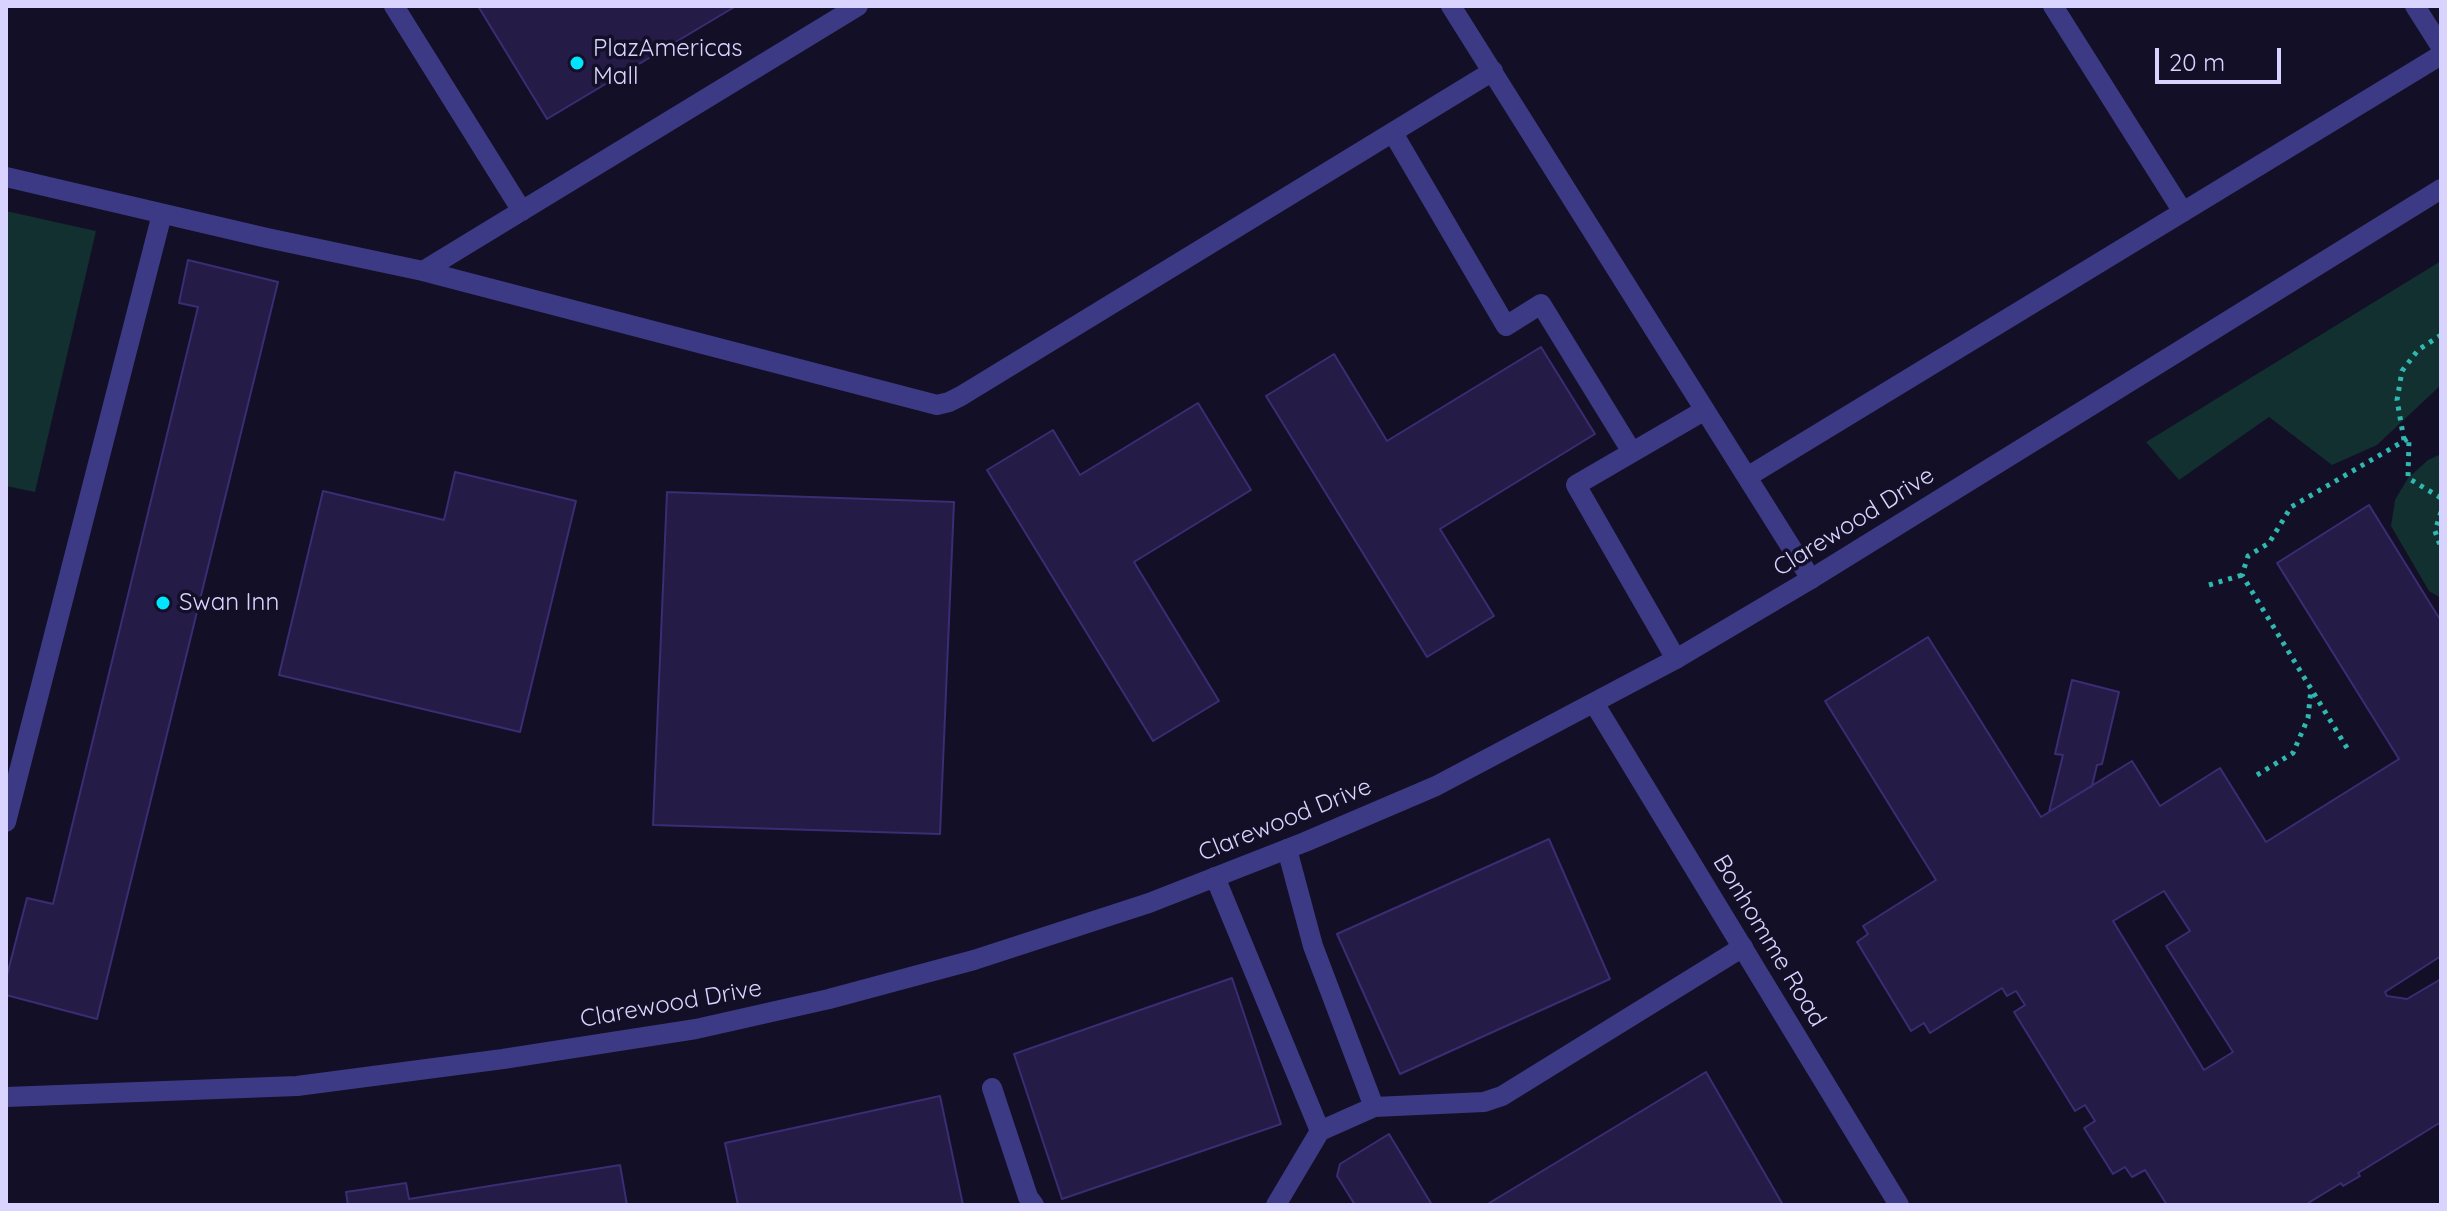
<!DOCTYPE html>
<html>
<head>
<meta charset="utf-8">
<style>
  body { margin:0 }
  #map { position:relative; width:2447px; height:1211px; overflow:hidden; background:#130f26; font-family:Quicksand,sans-serif }
  canvas { display:block }
  .frame { position:absolute; inset:0; border:8px solid #d9d4ff; pointer-events:none }
  .scale { position:absolute; left:2155px; top:48px; width:126px; height:36px; box-sizing:border-box; border:4px solid #d9d4ff; border-top:0; padding-left:10px; font-size:24px; line-height:28px; white-space:nowrap; color:#d9d4ff; -webkit-text-stroke:6px #130f26; paint-order:stroke }
</style>
</head>
<body>
<div id="map">
<canvas width="2447" height="1211"></canvas>
<div class="frame"></div>
<div class="scale">20 m</div>
</div>
<script>
const context = document.querySelector('canvas').getContext('2d');
context.lineJoin = 'round';
function paint(path, color) { context.fillStyle = color; context.fill(path, 'evenodd'); }
const shape = rows => new Path2D(rows.map(r => 'M' + r).join(''));
function trace(path, color, width, dash) { context.strokeStyle = color; context.lineWidth = width; context.lineCap = dash ? 'butt' : 'round'; context.setLineDash(dash || []); context.stroke(path); }
function drawText(font, color, halo, rows, align = 'center') {
  context.font = font + ' Quicksand,sans-serif'; context.lineWidth = 7; context.setLineDash([]); context.textBaseline = 'middle'; context.strokeStyle = halo; context.fillStyle = color; for (const [text, x, y, turn = 0] of rows) {
    context.save(); context.translate(x, y); context.rotate((+turn || 0) * Math.PI / 180); context.textAlign = isNaN(turn) ? turn : align; if (halo) context.strokeText(text, 0, 0); context.fillText(text, 0, 0); context.restore();
  }
}
const green = shape([
  [6,211,96,231,35,492,6,486],
  [2441,261,2441,385,2377,445,2332,465,2269,417,2179,480,2146,442],
  [2441,454,2441,598,2429,591,2391,526,2395,500,2408,478,2428,460]
]);
const building = shape([
  [478,6,736,6,547,119,478,6],
  [188,260,278,282,97,1019,6,995,6,979,27,898,53,904,198,307,179,303,188,260],
  [1541,347,1595,434,1440,529,1494,616,1427,657,1266,396,1334,354,1387,441,1541,347],
  [1198,403,1251,490,1134,562,1219,701,1153,741,987,470,1053,430,1080,475,1198,403],
  [455,472,576,501,520,732,279,675,323,491,444,520,455,472],
  [667,492,954,502,940,834,653,825,667,492],
  [2369,505,2441,621,2441,956,2385,992,2387,996,2407,999,2441,979,2441,1122,2358,1173,2360,1176,2343,1186,2341,1183,2305,1205,2167,1205,2145,1170,2132,1177,2125,1167,2113,1174,2084,1128,2095,1121,2085,1105,2075,1111,2014,1012,2025,1005,2016,991,2007,996,2002,988,1930,1033,1924,1023,1911,1031,1857,942,1868,934,1863,926,1936,880,1825,701,1928,637,2041,817,2132,761,2160,806,2220,768,2266,842,2399,759,2277,563,2369,505],
  [2164,891,2190,931,2166,946,2233,1052,2204,1070,2113,921,2164,891],
  [2072,680,2119,692,2102,764,2097,765,2092,786,2049,812,2063,755,2055,754,2072,680],
  [1549,839,1610,979,1400,1074,1337,934,1549,839],
  [1232,978,1281,1124,1062,1199,1014,1054,1232,978],
  [1706,1072,1783,1205,1486,1205,1706,1072],
  [940,1096,963,1205,738,1205,725,1143,940,1096],
  [1389,1134,1432,1205,1355,1205,1337,1176,1340,1164,1389,1134],
  [620,1165,627,1205,348,1205,346,1192,406,1183,409,1199,620,1165]
]);
const path = shape([
  [2404,440,2397,400,2402,371,2418,350,2441,335],
  [2441,512,2435,531,2441,548],
  [2209,585,2242,575],
  [2347,748,2242,575,2248,556,2269,543,2291,507,2409,438,2408,478,2441,498],
  [2257,775,2293,753,2308,718,2311,689]
]);
const service = shape([
  [394,6,522,211],
  [1451,6,1811,579],
  [2053,6,2183,212],
  [2415,6,2441,47],
  [1393,133,1506,326,1541,304,1632,452],
  [6,177,267,238,423,271,937,405,949,402,961,396,1493,71],
  [423,271,858,6],
  [1747,477,2441,55],
  [1676,659,1576,485,1705,410],
  [6,822,162,214],
  [1287,849,1313,946,1374,1107],
  [1215,877,1320,1131],
  [992,1088,1028,1197,1034,1205],
  [1276,1205,1320,1131,1374,1107,1484,1102,1502,1096,1743,947]
]);
const minor = shape([
  [1594,703,1899,1205]
]);
const tertiary = shape([
  [6,1097,297,1086,503,1059,696,1029,829,999,974,960,1149,903,1305,842,1436,786,1676,659,1811,579,2441,189]
]);
const markers = [
  [577,63,8,"#00e5ff"],
  [163,603,8,"#00e5ff"]
];
const poiNames = [
  ["PlazAmericas",593,49],
  ["Mall",593,77],
  ["Swan Inn",179,603]
];
const streetNames = [
  ["Clarewood Drive",1854,522,-32],
  ["Clarewood Drive",1285,820,-22],
  ["Bonhomme Road",1769,941,59],
  ["Clarewood Drive",671,1004,-10]
];
paint(green, '#12302f');
paint(building, '#241b47');
trace(building, '#3b2d73', 2);
trace(path, '#2fb8b0', 5, [4, 6]);
trace(service, '#3d3a85', 20);
trace(minor, '#3d3a85', 20);
trace(tertiary, '#3d3a85', 20);
for (const [x, y, r, color] of markers) { const dot = new Path2D(); dot.arc(x, y, r, 0, 2 * Math.PI); context.fillStyle = color; context.fill(dot); trace(dot, '#130f26', 3); }
drawText('24px', '#d9d4ff', '#130f26', poiNames, 'left');
drawText('24px', '#d9d4ff', '#130f26', streetNames);
</script>
</body>
</html>
